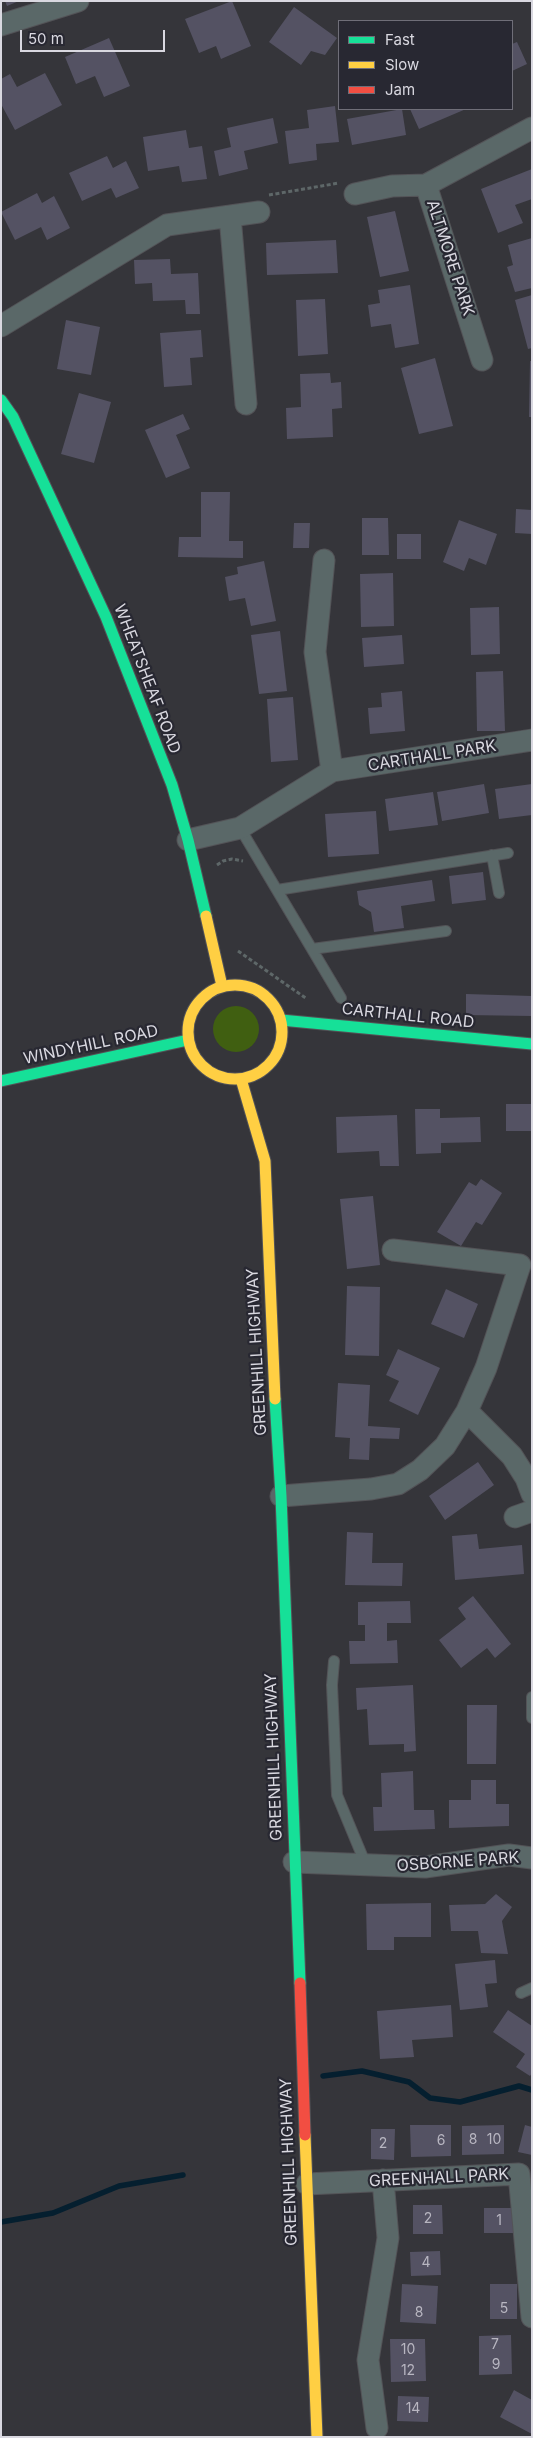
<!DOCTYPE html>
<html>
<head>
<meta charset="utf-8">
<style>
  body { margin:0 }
  #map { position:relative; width:533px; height:2438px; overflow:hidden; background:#35353a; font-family:Inter,sans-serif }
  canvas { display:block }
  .frame { position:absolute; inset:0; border:2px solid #d9d8e0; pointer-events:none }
  .legend { position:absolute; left:338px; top:20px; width:175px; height:90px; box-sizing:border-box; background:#282832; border:1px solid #6f6e78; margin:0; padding:6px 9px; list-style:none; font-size:15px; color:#d9d8e0 }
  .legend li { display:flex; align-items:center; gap:10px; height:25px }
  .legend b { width:25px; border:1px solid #6f6e78 }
  .scale { position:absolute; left:20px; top:30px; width:145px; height:22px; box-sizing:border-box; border:2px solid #d9d8e0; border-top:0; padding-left:6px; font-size:15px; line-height:18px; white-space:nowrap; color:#d9d8e0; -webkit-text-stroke:4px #282832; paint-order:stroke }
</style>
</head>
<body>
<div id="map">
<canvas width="533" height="2438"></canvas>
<div class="frame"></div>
<ul class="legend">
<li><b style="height:6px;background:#16e098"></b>Fast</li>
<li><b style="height:6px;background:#ffcf43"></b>Slow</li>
<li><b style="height:6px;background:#f24e42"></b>Jam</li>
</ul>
<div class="scale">50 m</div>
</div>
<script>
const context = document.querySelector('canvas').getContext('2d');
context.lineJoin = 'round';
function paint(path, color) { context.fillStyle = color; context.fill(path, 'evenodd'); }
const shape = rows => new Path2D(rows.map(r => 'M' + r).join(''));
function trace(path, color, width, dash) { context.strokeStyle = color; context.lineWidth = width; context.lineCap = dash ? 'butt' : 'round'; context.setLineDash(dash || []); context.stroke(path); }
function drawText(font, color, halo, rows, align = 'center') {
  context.font = font + ' Inter,sans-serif'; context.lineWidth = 4.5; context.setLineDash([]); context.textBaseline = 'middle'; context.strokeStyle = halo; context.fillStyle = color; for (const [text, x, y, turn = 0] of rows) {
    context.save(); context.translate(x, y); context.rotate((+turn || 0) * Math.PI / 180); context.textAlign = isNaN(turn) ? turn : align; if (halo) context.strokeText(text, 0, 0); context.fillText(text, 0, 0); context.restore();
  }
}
const green = shape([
  '213 1029a23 23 0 1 1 46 0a23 23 0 1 1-46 0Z'
]);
const stream = shape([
  [323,2076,362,2071,409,2082,430,2098,460,2102,519,2086,532,2090],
  [1,2222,53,2213,119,2186,183,2175]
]);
const building = shape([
  [5,1,19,1,7,6],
  [232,1,251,46,221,59,216,46,199,53,185,19],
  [294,7,337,38,325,55,311,51,301,65,269,42],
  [109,38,130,86,104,97,95,76,76,84,65,57],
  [517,42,527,64,512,71,512,44],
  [45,73,62,105,15,130,1,104,1,79,10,74,17,87],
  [335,106,339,142,316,144,317,160,289,164,285,131,309,128,307,110],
  [402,109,406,135,352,145,347,119],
  [410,109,466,109,419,129],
  [273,118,278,143,244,151,248,169,219,176,214,151,231,147,227,128],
  [186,130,189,148,202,146,207,179,182,182,179,166,148,171,143,137],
  [107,156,113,168,126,161,139,188,116,198,111,188,82,201,69,173],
  [532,169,532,199,515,205,523,223,498,233,481,189],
  [37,193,42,203,54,196,70,228,47,240,41,227,15,240,1,212],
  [395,211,409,271,380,277,367,217],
  [532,238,532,288,515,292,507,267,513,265,508,245],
  [336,240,338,273,267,275,266,243],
  [170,259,171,274,198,273,200,314,186,314,185,300,153,301,152,283,135,284,134,260],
  [410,285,419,344,395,348,391,324,371,327,368,305,380,303,378,290],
  [532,295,532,348,528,349,515,300],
  [325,299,328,354,298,356,296,300],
  [66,320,100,327,91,375,57,369],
  [201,330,203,357,190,358,192,385,164,387,160,333],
  [435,358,453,426,419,434,401,368],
  [530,361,532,361,532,417,529,417],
  [330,373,331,383,341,382,342,408,332,409,333,437,287,439,286,408,301,407,300,374],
  [79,393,111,402,94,463,61,454],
  [183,414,190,429,176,435,190,468,166,478,145,430],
  [201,492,230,492,229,541,243,541,243,558,178,557,179,537,201,537],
  [516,509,532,510,532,534,515,533],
  [362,518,388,518,389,555,362,555],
  [459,520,497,534,486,565,469,558,464,571,443,562],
  [294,523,310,523,309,548,293,548],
  [397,534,421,534,421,559,397,559],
  [264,561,276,621,251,626,245,598,229,601,225,577,238,574,237,567],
  [393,573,394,626,361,627,360,574],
  [499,607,500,654,471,655,470,608],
  [280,631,287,691,259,694,251,635],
  [402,635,404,664,364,667,362,638],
  [503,671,505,731,477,731,476,672],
  [402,691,405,731,370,734,368,708,382,707,381,693],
  [293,697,298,760,271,762,267,699],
  [484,784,489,813,442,821,437,792],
  [532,784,532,815,499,819,495,789],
  [433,792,438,825,389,831,385,799],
  [376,811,379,854,328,857,325,814],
  [483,872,486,900,452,904,449,876],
  [432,880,435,901,401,906,404,928,374,932,371,912,359,905,357,891],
  [466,994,532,996,532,1016,466,1015],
  [506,1104,532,1104,532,1131,506,1131],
  [415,1109,440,1109,440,1118,480,1117,481,1142,441,1143,441,1153,416,1154],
  [397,1115,399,1166,380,1166,379,1151,337,1153,336,1117],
  [481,1179,502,1193,482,1225,476,1222,461,1246,437,1232,469,1182,476,1186],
  [373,1196,380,1265,347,1269,340,1199],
  [347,1286,380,1287,379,1356,345,1355],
  [446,1289,478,1304,464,1338,431,1324],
  [398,1349,440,1368,418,1415,389,1401,399,1381,386,1375],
  [338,1383,370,1385,368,1426,400,1428,399,1439,370,1438,369,1460,349,1459,350,1438,335,1437],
  [478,1462,494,1485,445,1520,429,1496],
  [347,1532,373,1533,372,1563,403,1563,402,1586,345,1585],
  [477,1534,479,1549,522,1545,524,1574,455,1580,452,1536],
  [473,1596,511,1644,495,1658,487,1648,461,1668,439,1640,466,1619,458,1608],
  [410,1601,411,1623,387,1623,387,1641,397,1640,398,1663,350,1664,349,1641,365,1641,365,1625,358,1625,358,1602],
  [413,1685,416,1751,404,1752,404,1744,369,1745,367,1709,357,1710,356,1688],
  [467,1705,497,1705,496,1764,467,1764],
  [413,1771,414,1810,434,1810,435,1829,374,1831,373,1807,382,1807,381,1773],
  [471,1780,496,1780,496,1804,509,1804,509,1826,449,1828,449,1800,471,1800],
  [496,1894,512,1907,502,1921,508,1954,481,1953,478,1931,451,1931,449,1905,485,1904],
  [431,1903,431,1937,394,1937,394,1950,367,1950,366,1904],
  [495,1960,497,1983,485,1984,488,2007,460,2010,455,1964],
  [451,2005,453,2037,412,2040,414,2057,380,2059,377,2011],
  [508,2010,532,2026,532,2073,530,2076,516,2067,525,2054,493,2032],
  [410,2125,451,2125,451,2156,411,2157],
  [504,2125,504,2154,462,2155,462,2126],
  [525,2125,532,2127,532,2155,518,2152],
  [371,2129,395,2129,394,2160,371,2159],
  [413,2205,442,2205,443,2234,413,2234],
  [484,2208,515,2208,515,2233,484,2233],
  [440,2251,441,2275,411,2276,410,2252],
  [402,2284,438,2286,436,2324,400,2322],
  [490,2284,517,2284,517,2319,490,2319],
  [511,2335,512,2374,479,2375,479,2336],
  [390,2339,425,2339,426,2381,391,2382],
  [514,2390,532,2400,532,2434,500,2417],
  [398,2396,429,2397,428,2422,397,2421]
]);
const path = shape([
  [269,195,339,183],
  [217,865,223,861,232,859,243,861],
  [238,951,307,999]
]);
const lane = shape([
  [240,828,341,998],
  [492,855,499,893],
  [277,890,508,853],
  [312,949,446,931],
  [334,1661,332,1685,337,1795,366,1865],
  [532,1697,532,1718],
  [521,1993,532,1988]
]);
const street = shape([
  [1,25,78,1],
  [355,194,392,186,426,185],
  [230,216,246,404],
  [1,326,167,225,259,212],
  [482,360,426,185,532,128],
  [324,560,315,652,332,771],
  [188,840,240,828,332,771,532,740],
  [467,1411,512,1456,526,1478,532,1494],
  [281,1496,371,1489,398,1484,420,1470,445,1446,467,1411,486,1368,520,1265,393,1250],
  [515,1517,532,1511],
  [294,1862,425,1867,509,1855,532,1858],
  [307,2184,519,2174,532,2317],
  [377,2428,368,2360,388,2238,383,2180]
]);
const fast = shape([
  [1,400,13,417,106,617,172,785,188,840,206,916],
  [281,1020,532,1044],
  [1,1081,188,1040],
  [275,1399,281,1496,300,1983]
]);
const slow = shape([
  [206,916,222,986],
  '188 1032a47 47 0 1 1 94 0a47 47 0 1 1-94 0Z',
  [241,1079,265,1161,275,1399],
  [305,2135,317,2437]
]);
const jam = shape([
  [300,1983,305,2135]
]);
const numberNames = [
  ["8",473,2140],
  ["10",494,2140],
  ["6",441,2141],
  ["2",383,2144],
  ["2",428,2219],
  ["1",499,2221],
  ["4",426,2263],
  ["5",504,2309],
  ["8",419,2313],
  ["7",495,2345],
  ["10",408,2350],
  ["9",496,2365],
  ["12",408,2371],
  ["14",413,2409]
];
const streetNames = [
  ["ALTMORE PARK",450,258,72],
  ["WHEATSHEAF ROAD",147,679,69],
  ["CARTHALL PARK",432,756,-9],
  ["CARTHALL ROAD",408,1016,6],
  ["WINDYHILL ROAD",91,1045,-12],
  ["GREENHILL HIGHWAY",257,1352,-93],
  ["GREENHILL HIGHWAY",274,1757,-92],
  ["OSBORNE PARK",458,1862,-4],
  ["GREENHILL HIGHWAY",289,2162,-92],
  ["GREENHALL PARK",439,2178,-3]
];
paint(green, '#405f11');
trace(stream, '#051f2f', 5.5);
paint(building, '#545263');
trace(lane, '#535357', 12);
trace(street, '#535357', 23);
trace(fast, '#535357', 13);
trace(slow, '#535357', 13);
trace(jam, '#535357', 13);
trace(path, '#5e6768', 3, [4, 2.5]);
trace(lane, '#5a6868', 10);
trace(street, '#5a6868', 21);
trace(fast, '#16e098', 11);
trace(slow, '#ffcf43', 11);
trace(jam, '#f24e42', 11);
drawText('14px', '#b8b6c1', null, numberNames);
drawText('16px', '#d9d8e0', '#282832', streetNames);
</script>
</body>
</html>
